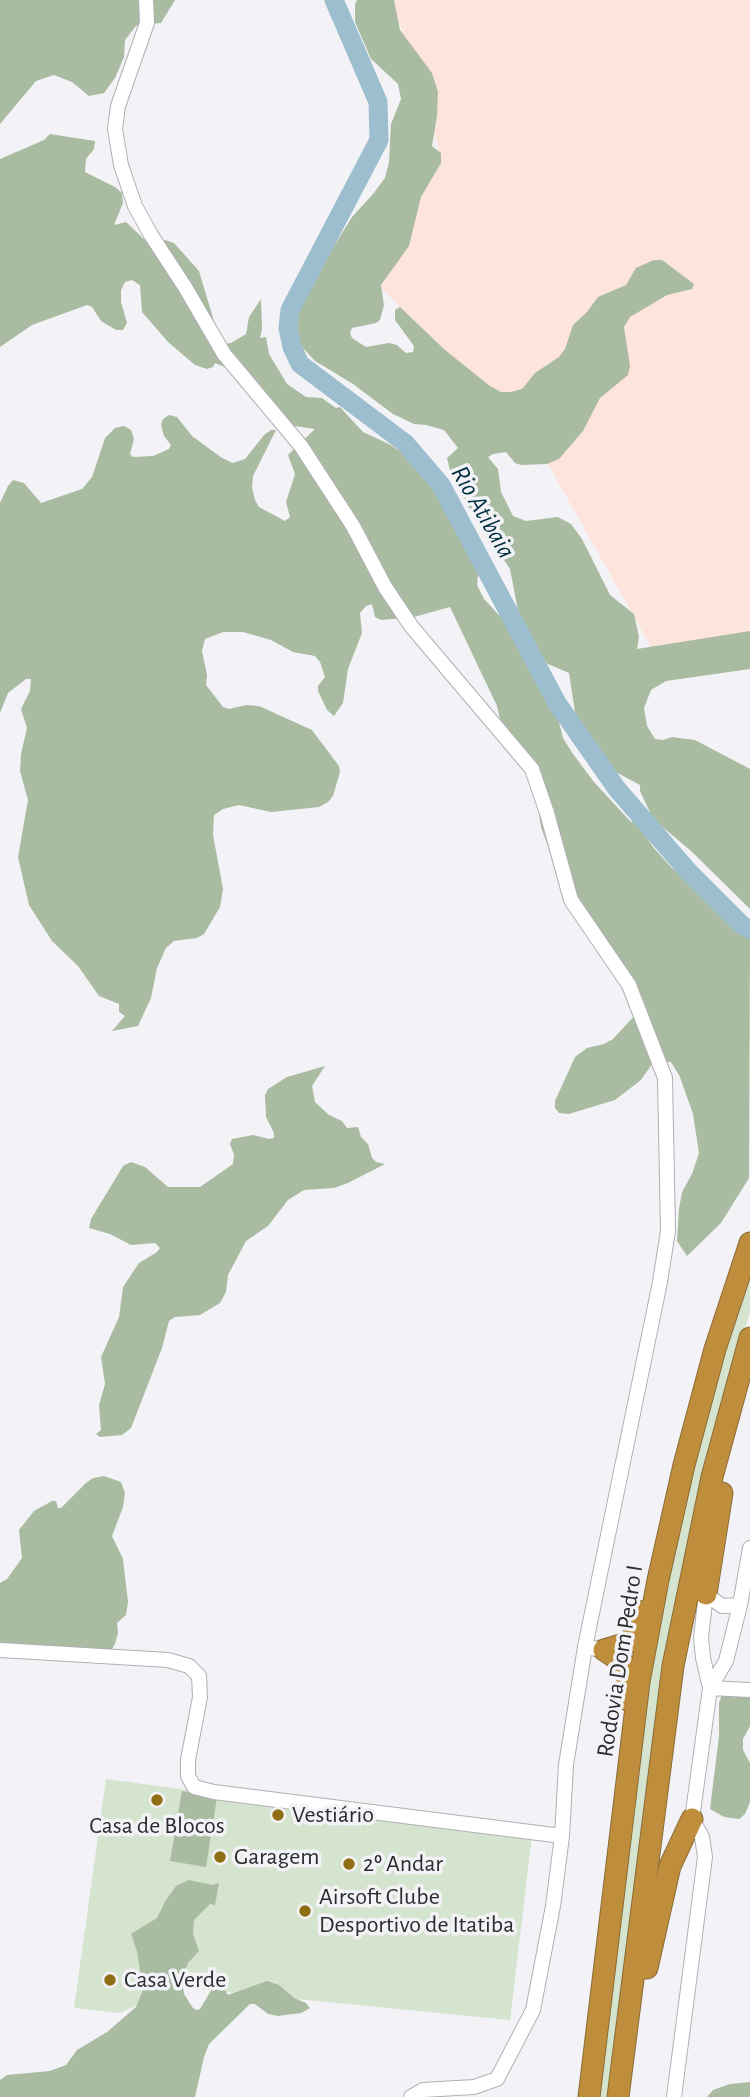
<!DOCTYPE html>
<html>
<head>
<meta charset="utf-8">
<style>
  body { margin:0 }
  canvas { display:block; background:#f3f3f7 }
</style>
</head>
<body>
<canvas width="750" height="2097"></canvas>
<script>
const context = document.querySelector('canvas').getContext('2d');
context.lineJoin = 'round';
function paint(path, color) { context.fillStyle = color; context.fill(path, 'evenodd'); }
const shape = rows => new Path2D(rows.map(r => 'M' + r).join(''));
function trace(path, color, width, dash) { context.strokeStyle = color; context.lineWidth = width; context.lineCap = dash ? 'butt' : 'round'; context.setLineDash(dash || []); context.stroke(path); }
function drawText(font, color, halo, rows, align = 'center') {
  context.font = font + ' "Alegreya Sans",sans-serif'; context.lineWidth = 7; context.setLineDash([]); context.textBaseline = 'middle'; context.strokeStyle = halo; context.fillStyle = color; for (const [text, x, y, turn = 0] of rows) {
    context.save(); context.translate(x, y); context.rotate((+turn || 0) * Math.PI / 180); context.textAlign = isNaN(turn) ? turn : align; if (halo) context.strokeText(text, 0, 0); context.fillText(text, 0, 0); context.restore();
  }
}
const industrial = shape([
  [392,0,750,0,750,655,663,668,540,450,381,288,439,148]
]);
const green = shape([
  [750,1268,750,1312,726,1392,610,2097,596,2097,649,1676,671,1567,713,1386],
  [106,1779,532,1836,510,2020,175,1987,120,2013,74,2008]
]);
const forest = shape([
  [0,0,175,0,161,23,136,26,125,40,124,57,115,78,104,93,89,96,72,82,54,75,36,81,0,124],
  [357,0,394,0,400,30,432,73,438,92,437,116,432,146,441,153,441,163,421,197,409,246,381,285,384,305,380,320,376,323,352,328,350,333,352,338,366,347,389,343,397,345,406,353,413,352,414,346,395,320,395,310,400,307,445,350,490,386,501,392,511,392,522,389,535,373,559,357,565,349,573,325,587,312,598,297,626,285,636,268,654,260,662,260,694,284,692,289,667,295,630,317,624,327,630,366,628,375,600,398,583,431,559,459,547,464,521,465,515,463,506,452,493,454,488,457,498,469,501,492,513,516,526,521,558,517,571,524,582,539,610,595,634,614,639,637,637,649,750,631,750,669,666,681,651,690,644,708,647,726,655,739,663,740,672,737,695,740,750,769,750,909,691,851,653,819,640,791,640,785,612,770,610,771,611,768,577,725,569,673,548,664,539,655,519,616,510,569,471,511,451,475,447,458,458,448,444,430,426,425,414,424,393,414,353,384,315,361,289,333,292,313,304,284,308,283,315,277,352,217,373,194,385,178,389,162,391,124,401,99,398,84,371,59,355,22,355,4],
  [50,134,95,141,94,149,86,159,85,172,115,187,122,193,123,203,114,225,126,222,147,242,165,240,174,243,199,271,217,331,218,345,231,343,246,334,249,317,261,299,262,330,260,338,266,337,269,354,287,384,306,397,322,398,336,408,340,407,363,432,389,444,409,457,421,468,463,531,478,575,477,585,484,599,511,628,533,659,555,706,563,738,573,754,594,782,631,822,636,822,653,847,671,867,694,887,727,908,750,934,749,1178,721,1223,687,1256,677,1241,679,1209,682,1192,692,1174,699,1153,693,1114,680,1077,671,1062,654,1061,641,1080,615,1100,569,1114,559,1113,555,1108,555,1101,575,1057,587,1048,604,1044,613,1039,636,1014,635,1004,559,877,541,827,533,777,505,741,497,706,450,607,414,617,381,620,375,617,372,604,366,606,360,613,362,633,348,669,343,703,334,716,327,710,318,691,318,686,325,677,320,662,315,656,293,652,271,640,243,632,223,632,205,639,202,651,207,675,206,685,223,707,229,709,246,705,259,706,312,730,339,766,340,772,333,796,328,802,319,807,271,812,239,805,223,809,214,815,213,835,223,889,220,907,204,934,197,938,174,941,166,948,157,968,151,998,138,1026,112,1031,125,1016,119,1012,119,1004,99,996,78,966,52,941,29,905,18,857,28,800,20,771,21,754,27,728,21,709,30,691,31,679,26,679,8,693,0,713,0,503,8,486,13,480,24,483,41,503,82,489,92,477,105,438,115,428,124,426,131,430,134,439,130,454,133,457,153,456,169,449,171,445,164,436,161,425,163,419,169,415,177,417,192,436,222,458,233,463,245,459,264,435,271,430,276,430,253,476,252,487,255,500,259,507,285,521,290,517,286,502,295,474,288,455,315,429,280,424,232,370,215,363,213,367,207,369,195,365,168,342,142,312,140,285,132,280,125,282,121,290,121,302,127,323,123,330,116,330,101,321,92,307,87,305,32,325,0,347,0,159,44,140],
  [325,1066,312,1086,315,1102,329,1115,342,1121,347,1128,358,1127,361,1137,368,1144,372,1158,376,1162,385,1164,348,1183,334,1188,304,1190,288,1200,268,1226,246,1241,228,1275,226,1292,220,1303,200,1315,175,1317,169,1321,162,1348,131,1428,122,1435,100,1437,96,1434,101,1430,99,1405,105,1384,101,1357,119,1317,123,1287,139,1263,157,1252,160,1248,155,1243,131,1245,110,1234,89,1228,91,1219,123,1166,131,1162,145,1167,168,1187,200,1187,233,1164,234,1155,230,1144,232,1139,253,1135,269,1139,274,1138,274,1133,266,1117,265,1095,268,1089,287,1077],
  [104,1476,121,1482,125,1493,123,1507,112,1536,123,1559,128,1602,126,1615,117,1623,118,1633,115,1644,108,1655,0,1654,0,1583,7,1579,22,1558,19,1530,34,1511,52,1501,56,1501,58,1508,61,1508,86,1483,93,1478],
  [750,1686,750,1726,743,1739,743,1750,750,1763,750,1802,745,1814,739,1819,724,1817,710,1809,719,1736,719,1703,722,1695],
  [182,1791,217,1797,206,1867,170,1861],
  [189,1880,212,1885,219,1883,215,1905,210,1904,194,1920,193,1934,199,1951,188,1963,182,1979,184,1994,193,2008,197,2010,200,2009,216,1982,220,1983,228,1995,267,1981,279,1985,294,1998,306,2003,310,2008,301,2013,278,2016,268,2014,255,2004,250,2004,209,2044,204,2057,195,2097,0,2097,0,2080,7,2075,50,2071,66,2065,77,2050,107,2032,136,2007,143,1990,137,1951,131,1934,157,1918,166,1900,176,1886],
  [750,2082,750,2097,707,2097,713,2090,730,2084]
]);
const river = shape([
  [334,0,378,102,379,140,290,310,288,328,292,347,300,364,405,443,441,485,557,703,617,789,688,871,742,925,750,930]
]);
const minor = shape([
  [146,0,147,23,118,106,115,129,121,165,135,206,151,235,185,287,224,354,301,446,353,526,385,587,411,626,532,769,547,813,571,900,629,985,665,1078,668,1231,660,1282,585,1647,604,1650],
  [706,1594,722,1606,740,1605],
  [0,1650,168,1660,189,1666,199,1676,200,1697,188,1760,188,1776,194,1787,214,1792,562,1836],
  [710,1688,726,1661,740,1605,750,1548],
  [710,1688,750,1690],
  [411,2097,423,2090,474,2087,497,2079,533,2010,553,1906,562,1836,566,1765,585,1647],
  [674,2097,705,1857,702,1837,692,1819,710,1688,703,1658,701,1637,706,1594]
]);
const highway = shape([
  [706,1594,722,1493],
  [604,1650,622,1662,628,1676,628,1700],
  [604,1650,627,1643,636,1634,645,1611],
  [647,1968,670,1866,692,1819],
  [589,2097,639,1682,658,1580,684,1465,715,1349,750,1243],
  [618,2097,673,1666,712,1477,750,1338]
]);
const markers = [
  [157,1800,7,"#906e13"],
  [278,1815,7,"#906e13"],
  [220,1857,7,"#906e13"],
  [349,1864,7,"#906e13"],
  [305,1911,7,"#906e13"],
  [110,1980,7,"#906e13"]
];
const streetNames = [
  ["Rodovia Dom Pedro I",620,1661,-81]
];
const poiNames = [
  ["Vestiário",292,1815],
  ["Casa de Blocos",157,1826,"center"],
  ["Garagem",234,1857],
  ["2º Andar",363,1864],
  ["Airsoft Clube",319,1897],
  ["Desportivo de Itatiba",319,1925],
  ["Casa Verde",124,1980]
];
const waterNames = [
  ["Rio Atibaia",483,512,60]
];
paint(industrial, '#fde4dc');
paint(green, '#d5e4ce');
paint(forest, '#a9bba0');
trace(river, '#9dbece', 19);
trace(minor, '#b0b0b4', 16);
trace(highway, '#8b6c37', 23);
trace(minor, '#fff', 14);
trace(highway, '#be8e3d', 21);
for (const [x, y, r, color] of markers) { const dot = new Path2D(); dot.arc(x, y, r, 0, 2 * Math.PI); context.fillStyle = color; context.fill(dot); trace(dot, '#f3f3f7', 2.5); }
drawText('24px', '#2b2c2d', '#f3f3f7', streetNames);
drawText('24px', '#2b2c2d', '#f3f3f7', poiNames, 'left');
drawText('italic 26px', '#002f41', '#f3f3f7', waterNames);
</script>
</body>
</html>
